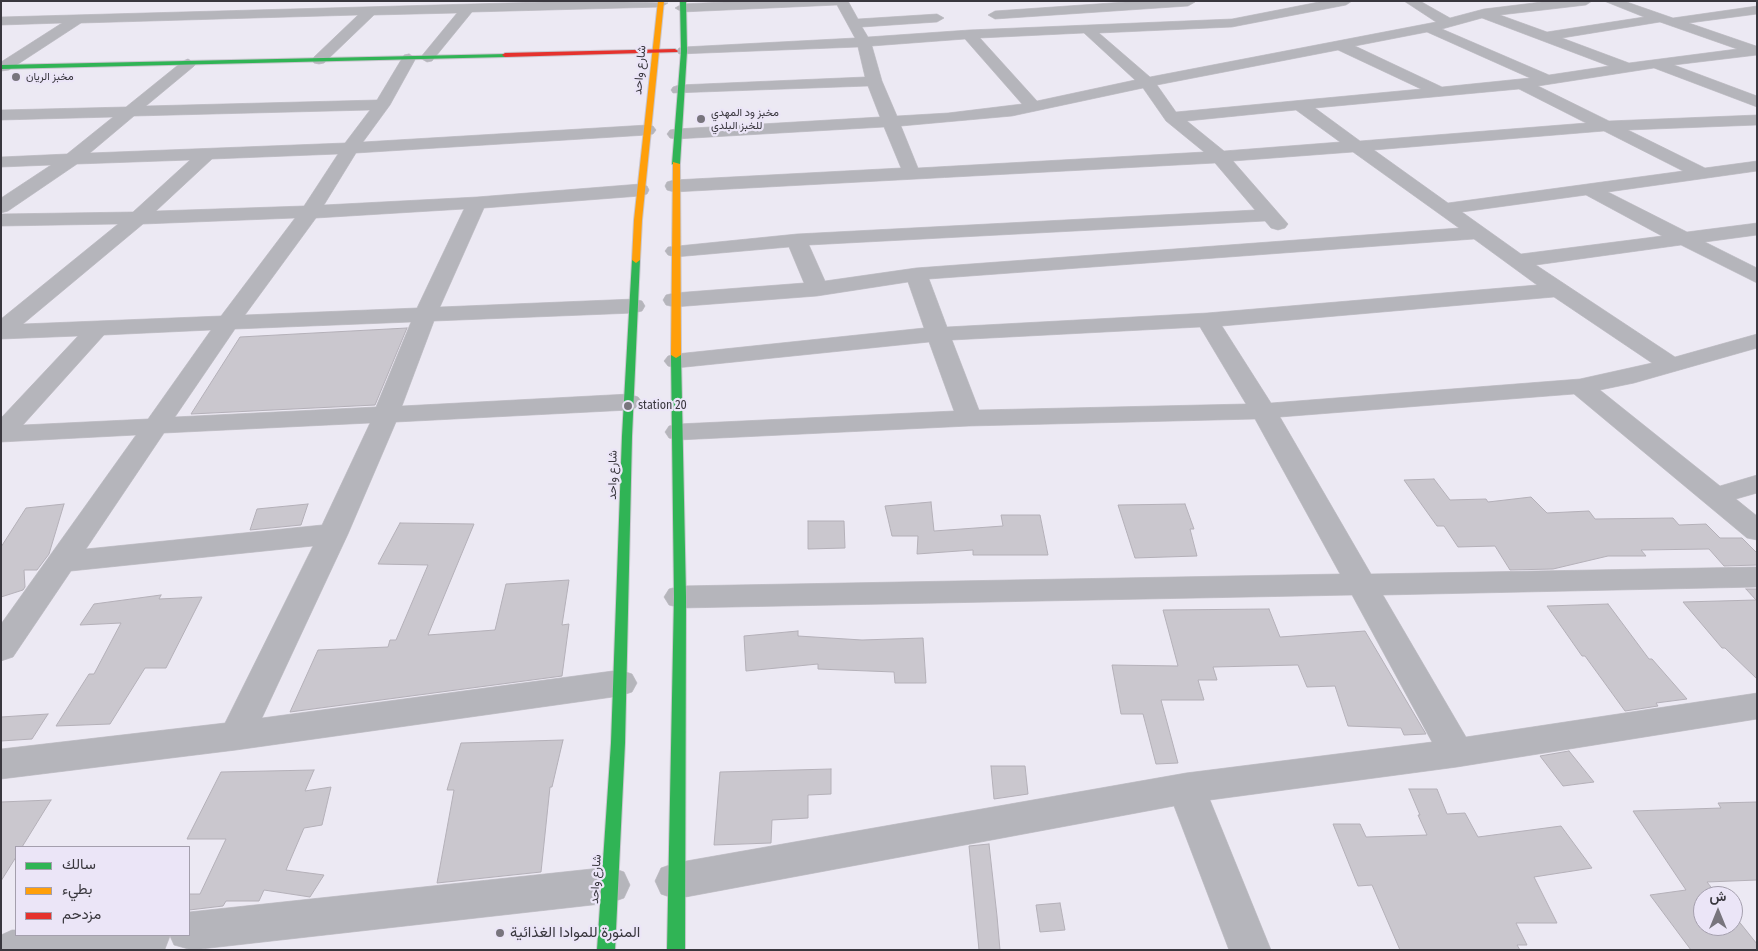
<!DOCTYPE html>
<html>
<head>
<meta charset="utf-8">
<style>
  body { margin:0 }
  #map { position:relative; width:1758px; height:951px; overflow:hidden; background:#ece9f3; font-family:"Fira Sans Condensed",Vazirmatn,sans-serif }
  canvas { display:block }
  .frame { position:absolute; inset:0; border:2px solid #39373e; pointer-events:none }
  .legend { position:absolute; left:15px; top:846px; width:175px; height:90px; box-sizing:border-box; background:#ebe5f7; border:1px solid #a49fad; margin:0; padding:6px 9px; list-style:none; font-size:15px; color:#39373e }
  .legend li { display:flex; align-items:center; gap:10px; height:25px }
  .legend b { width:25px; border:1px solid #a49fad }
  .north { position:absolute; left:1693px; top:886px; width:50px; height:50px; box-sizing:border-box; background:#ebe5f7; border:1px solid #a49fad; border-radius:50%; rotate:0deg; font-size:14px; font-weight:700; line-height:20px; text-align:center; color:#39373e }
  .north::after { content:''; display:block; margin:auto; width:18px; height:22px; background:#78757d; clip-path:polygon(50% 0,100% 100%,50% 72%,0 100%) }
</style>
</head>
<body>
<div id="map">
<canvas width="1758" height="951"></canvas>
<div class="frame"></div>
<ul class="legend">
<li><b style="height:6px;background:#30b455"></b>سالك</li>
<li><b style="height:6px;background:#ff9f0a"></b>بطيء</li>
<li><b style="height:6px;background:#e5322d"></b>مزدحم</li>
</ul>
<div class="north">ش</div>
</div>
<script>
const context = document.querySelector('canvas').getContext('2d');
context.lineJoin = 'round';
function paint(path, color) { context.fillStyle = color; context.fill(path, 'evenodd'); }
const shape = rows => new Path2D(rows.map(r => 'M' + r).join(''));
function trace(path, color, width, dash) { context.strokeStyle = color; context.lineWidth = width; context.lineCap = dash ? 'butt' : 'round'; context.setLineDash(dash || []); context.stroke(path); }
function drawText(font, color, halo, rows, align = 'center') {
  context.font = font + ' "Fira Sans Condensed",Vazirmatn,sans-serif'; context.lineWidth = 4.5; context.setLineDash([]); context.textBaseline = 'middle'; context.strokeStyle = halo; context.fillStyle = color; for (const [text, x, y, turn = 0] of rows) {
    context.save(); context.translate(x, y); context.rotate((+turn || 0) * Math.PI / 180); context.textAlign = isNaN(turn) ? turn : align; if (halo) context.strokeText(text, 0, 0); context.fillText(text, 0, 0); context.restore();
  }
}
const building = shape([
  [407,328,375,405,191,414,240,337,407,328],
  [1434,479,1450,500,1486,499,1488,502,1531,497,1547,513,1589,511,1595,519,1673,518,1679,525,1706,524,1720,538,1742,538,1757,553,1757,565,1724,566,1709,549,1641,550,1646,556,1608,556,1553,569,1510,570,1495,546,1458,547,1444,526,1437,526,1404,480,1434,479],
  [931,502,934,531,1003,526,1001,515,1040,515,1048,555,973,555,973,550,917,554,918,536,892,536,885,506,931,502],
  [64,504,49,554,37,570,24,570,25,587,23,590,1,597,1,547,26,508,64,504],
  [308,504,301,525,250,530,257,509,308,504],
  [1185,504,1194,529,1190,529,1197,556,1135,558,1118,505,1185,504],
  [808,521,844,521,845,548,808,549,808,521],
  [400,523,474,524,428,635,495,630,506,584,569,580,562,625,569,624,562,676,290,712,318,650,388,647,390,640,396,640,428,565,378,564,400,523],
  [1746,589,1757,589,1757,679,1725,648,1722,648,1683,602,1756,600,1746,589],
  [161,595,159,599,202,597,166,668,145,668,110,724,56,726,89,674,94,674,121,623,80,625,94,604,161,595],
  [1608,604,1649,659,1652,659,1687,699,1656,703,1658,706,1625,711,1585,656,1582,656,1547,606,1608,604],
  [1269,609,1280,637,1365,631,1426,734,1404,735,1401,728,1348,726,1335,686,1307,687,1298,665,1213,667,1217,680,1198,680,1204,700,1161,700,1178,763,1156,764,1143,714,1121,714,1112,665,1178,666,1163,610,1269,609],
  [798,631,798,636,862,640,923,638,926,683,895,683,894,672,818,669,818,664,746,671,744,636,798,631],
  [48,714,32,739,1,741,1,717,48,714],
  [563,740,552,787,550,787,541,872,437,883,454,790,447,790,461,743,563,740],
  [1569,751,1594,782,1563,786,1540,756,1569,751],
  [991,766,1025,766,1028,794,994,799,991,766],
  [831,769,831,794,808,795,808,818,772,820,771,843,714,845,720,772,831,769],
  [314,770,305,791,331,787,322,825,304,828,286,870,324,875,310,897,264,890,259,901,226,901,223,906,189,910,189,894,200,894,226,839,187,839,221,772,314,770],
  [1409,789,1437,789,1447,814,1465,813,1478,837,1561,826,1592,868,1534,877,1557,923,1516,923,1527,945,1517,945,1520,950,1400,950,1372,885,1358,886,1333,824,1360,824,1366,837,1427,835,1418,815,1420,815,1409,789],
  [51,800,22,847,16,847,16,857,1,881,1,802,51,800],
  [1757,802,1757,880,1707,882,1718,896,1703,896,1703,926,1733,926,1733,914,1757,944,1757,950,1691,950,1650,895,1686,890,1633,811,1721,808,1718,803,1757,802],
  [989,844,997,916,1000,950,979,950,969,846,989,844],
  [1060,903,1065,930,1040,932,1036,905,1060,903]
]);
const street = shape([
  [580,1,668,3,661,7,472,12,432,61,427,62,420,58,457,13,374,15,324,63,319,64,314,63,312,60,314,57,358,15,81,23,9,70,1,71,1,62,62,23,1,25,1,17,580,1],
  [745,1,848,1,858,19,937,14,944,18,937,22,862,27,868,37,969,30,1232,19,1324,1,1352,1,1346,5,1232,27,1099,33,1150,77,1436,22,1404,1,1420,1,1450,18,1484,9,1550,1,1592,1,1586,5,1500,15,1547,32,1644,17,1604,1,1624,1,1673,18,1757,6,1757,14,1689,23,1756,46,1757,55,1674,65,1757,96,1757,107,1654,68,1538,86,1609,121,1757,115,1757,125,1628,130,1705,168,1757,161,1757,171,1608,192,1687,232,1757,223,1757,235,1705,242,1757,268,1757,283,1681,245,1536,265,1675,357,1757,334,1757,348,1634,383,1600,390,1720,486,1757,475,1757,493,1736,499,1757,516,1757,540,1747,538,1574,394,1280,417,1371,574,1757,567,1757,587,1383,595,1466,737,1757,693,1757,719,1457,767,1210,800,1271,950,1229,950,1174,806,675,899,661,894,655,881,661,868,675,863,1186,773,1432,742,1352,595,680,608,669,605,664,597,669,589,680,586,1340,574,1255,419,969,426,678,440,669,438,665,432,669,426,678,424,954,411,929,342,676,368,668,366,664,361,668,356,676,354,924,328,908,282,817,296,674,307,666,305,663,300,666,295,674,293,804,283,789,247,675,257,668,255,665,251,668,247,797,234,1255,210,1215,163,674,192,667,190,665,186,667,182,674,180,901,168,884,127,676,139,670,138,667,134,670,130,676,129,880,117,868,86,673,93,671,90,673,87,679,85,865,77,858,47,679,54,677,51,679,48,684,47,855,38,837,5,682,12,675,8,682,4,745,1],
  [1482,18,1609,66,1549,75,1442,29,1482,18],
  [1660,22,1737,49,1629,63,1562,38,1660,22],
  [1427,32,1530,78,1442,87,1355,46,1427,32],
  [1084,33,1135,80,1037,101,980,38,1084,33],
  [965,39,1022,104,948,113,897,116,882,81,872,46,965,39],
  [1338,50,1421,89,1176,112,1157,85,1338,50],
  [1143,88,1166,121,1204,152,918,168,901,126,1012,116,1143,88],
  [1519,89,1586,123,1360,141,1315,108,1519,89],
  [1296,110,1340,142,1224,151,1187,121,1296,110],
  [1604,131,1683,171,1448,203,1374,150,1604,131],
  [1353,152,1459,228,916,268,825,281,809,245,1265,221,1271,228,1278,230,1285,228,1288,224,1233,161,1353,152],
  [1586,195,1662,236,1521,254,1462,212,1586,195],
  [1474,239,1537,285,1207,313,947,327,929,279,1474,239],
  [1554,297,1652,363,1580,379,1271,403,1222,326,1554,297],
  [1200,327,1246,404,979,410,952,340,1200,327],
  [1140,1,1195,2,1188,6,995,19,988,15,995,11,1140,1],
  [409,54,416,58,390,105,363,142,647,125,653,126,656,130,653,134,647,135,356,153,324,205,477,197,640,184,647,186,649,190,647,194,640,196,484,208,440,307,634,299,642,301,645,306,642,311,634,313,434,321,402,406,629,394,638,397,642,402,638,407,629,410,396,422,348,534,262,718,620,670,632,674,637,683,632,692,620,696,236,750,1,779,1,749,225,723,313,546,71,571,13,657,1,661,1,624,136,435,1,442,1,418,78,336,1,339,1,319,118,224,1,226,1,214,133,212,190,160,77,164,8,211,1,213,1,198,51,165,1,167,1,157,67,154,113,117,1,120,1,110,126,107,183,61,188,59,196,64,193,67,146,106,377,100,404,55,409,54],
  [370,110,345,143,90,153,134,116,370,110],
  [338,154,304,206,156,211,212,159,338,154],
  [464,209,417,308,245,315,316,218,464,209],
  [295,218,221,316,23,324,143,224,295,218],
  [411,322,376,407,175,417,235,329,411,322],
  [211,330,148,419,23,425,104,335,211,330],
  [370,423,322,525,86,549,164,433,370,423],
  [610,867,624,872,630,885,624,898,610,903,192,950,174,945,170,936,165,949,162,950,1,950,1,935,12,930,16,930,16,935,189,935,189,912,610,867]
]);
const fast = shape([
  [680,1,686,1,687,51,680,164,676,166,672,164,681,51,680,1],
  [507,54,508,55,505,57,1,69,1,65,507,54],
  [636,257,640,260,632,436,625,743,615,950,597,950,611,743,622,436,632,260,636,257],
  [676,352,681,355,686,597,685,950,667,950,674,597,671,355,676,352]
]);
const slow = shape([
  [658,1,664,1,642,220,640,260,636,263,632,260,634,220,658,1],
  [673,162,680,164,681,355,676,358,671,355,673,162]
]);
const jam = shape([
  [675,49,678,51,677,52,505,57,502,55,505,53,675,49]
]);
const markers = [
  [16,77,5,"#78757d"],
  [701,119,5,"#78757d"],
  [628,406,5,"#78757d"],
  [500,933,5,"#78757d"]
];
const farPoinames = [
  ["مخبز الريان",26,77],
  ["مخبز ود المهدي",711,113],
  ["للخبز البلدي",711,126]
];
const streetNames = [
  ["شارع واحد",640,70,-85],
  ["شارع واحد",613,475,-89],
  ["شارع واحد",596,879,-87]
];
const poiNames = [
  ["station 20",638,406]
];
const nearPoinames = [
  ["المنورة للموادا الغذائية",510,933]
];
paint(building, '#cac7ce');
trace(building, '#b4b0b8', 1);
trace(street, '#c9c6ce', 1);
trace(fast, '#c9c6ce', 2);
trace(slow, '#c9c6ce', 2);
trace(jam, '#c9c6ce', 2);
paint(street, '#b5b5bb');
paint(fast, '#30b455');
paint(slow, '#ff9f0a');
paint(jam, '#e5322d');
for (const [x, y, r, color] of markers) { const dot = new Path2D(); dot.arc(x, y, r, 0, 2 * Math.PI); context.fillStyle = color; context.fill(dot); trace(dot, '#ebe5f7', 2); }
drawText('11px', '#39373e', '#ebe5f7', farPoinames, 'left');
drawText('12px', '#39373e', '#ebe5f7', streetNames);
drawText('12px', '#39373e', '#ebe5f7', poiNames, 'left');
drawText('15px', '#39373e', '#ebe5f7', nearPoinames, 'left');
</script>
</body>
</html>
